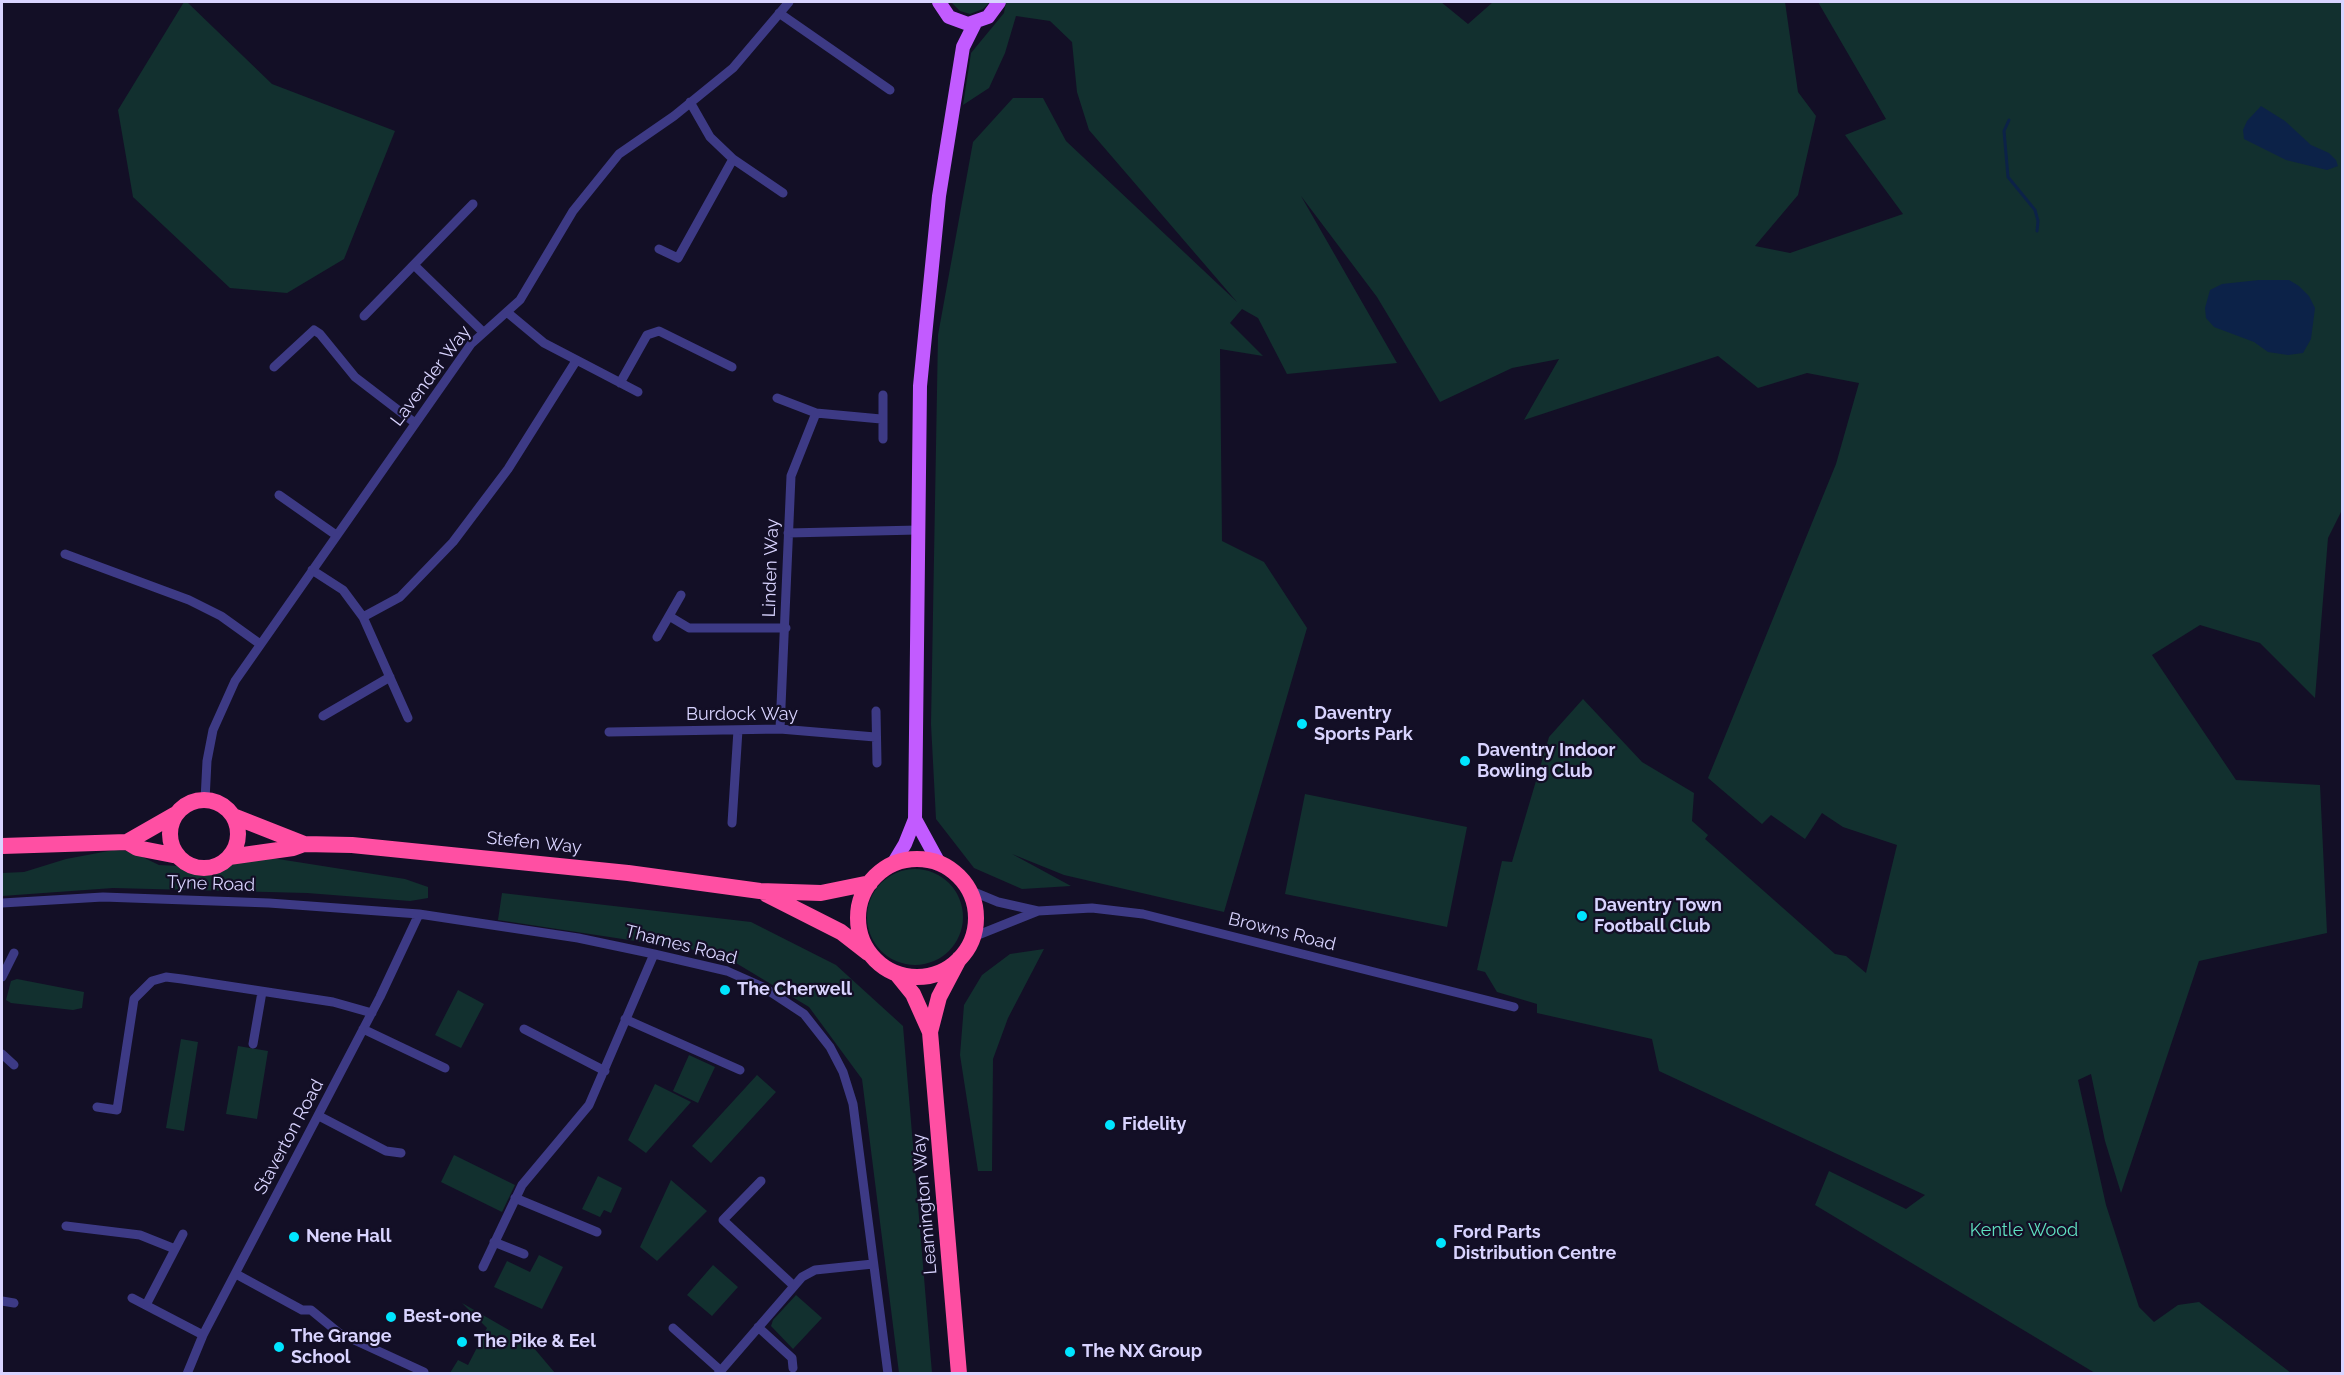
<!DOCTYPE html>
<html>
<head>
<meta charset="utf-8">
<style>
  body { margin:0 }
  #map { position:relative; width:2344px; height:1375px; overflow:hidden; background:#130f26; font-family:Raleway,sans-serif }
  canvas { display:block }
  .frame { position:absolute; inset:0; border:3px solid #d9d4ff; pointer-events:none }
</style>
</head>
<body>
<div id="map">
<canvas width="2344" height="1375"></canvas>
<div class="frame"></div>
</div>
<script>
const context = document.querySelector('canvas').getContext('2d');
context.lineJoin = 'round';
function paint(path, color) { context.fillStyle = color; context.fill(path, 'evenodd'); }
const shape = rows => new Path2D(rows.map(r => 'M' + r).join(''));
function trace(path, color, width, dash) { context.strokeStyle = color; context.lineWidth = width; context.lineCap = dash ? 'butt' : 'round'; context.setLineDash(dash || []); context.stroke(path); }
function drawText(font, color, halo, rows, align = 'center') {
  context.font = font + ' Raleway,sans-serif'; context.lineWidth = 4.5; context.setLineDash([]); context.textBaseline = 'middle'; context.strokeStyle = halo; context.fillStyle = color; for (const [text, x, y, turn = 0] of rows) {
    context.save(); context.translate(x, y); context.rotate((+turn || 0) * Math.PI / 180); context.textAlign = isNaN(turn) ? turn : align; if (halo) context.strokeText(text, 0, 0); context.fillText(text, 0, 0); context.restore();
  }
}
const green = shape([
  [184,2,187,2,272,84,395,131,344,259,287,293,230,288,133,197,118,110],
  [951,2,990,2,983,9,970,14,960,11],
  [1006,2,1441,2,1468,24,1493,2,1785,2,1798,92,1816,116,1798,195,1755,246,1790,253,1903,214,1845,135,1886,119,1818,2,2342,2,2342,510,2328,538,2315,698,2260,643,2200,625,2152,655,2236,780,2320,785,2327,933,2199,961,2121,1193,2105,1141,2091,1074,2078,1080,2106,1205,2139,1307,2154,1322,2178,1305,2199,1302,2291,1373,2095,1373,1815,1205,1829,1171,1906,1209,1925,1195,1659,1071,1652,1039,1537,1013,1537,1004,1497,992,1485,972,1477,970,1502,861,1512,862,1549,737,1583,699,1642,762,1694,793,1692,821,1708,835,1705,839,1835,954,1846,956,1866,973,1897,845,1843,827,1822,813,1805,839,1771,815,1762,824,1708,778,1836,464,1859,383,1807,373,1758,388,1718,356,1524,420,1559,359,1512,368,1440,402,1377,297,1301,196,1397,363,1287,374,1258,318,1242,309,1230,323,1263,356,1220,349,1222,541,1264,562,1307,628,1224,912,1064,875,1012,854,1071,886,1022,889,974,868,936,819,931,724,938,335,973,142,1013,98,1043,98,1066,141,1237,302,1089,130,1077,92,1072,42,1050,21,1016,16,1005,53,989,88,963,105,971,53,1004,13],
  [1305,794,1467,827,1447,927,1285,894],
  [114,850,130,851,159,865,218,868,240,853,405,879,428,887,428,898,410,901,307,893,113,888,2,896,2,873,24,872,66,859],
  '867 917a48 48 0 1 1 96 0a48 48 0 1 1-96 0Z',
  [502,893,751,922,836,965,903,1026,932,1373,899,1373,862,1079,809,1007,721,954,498,920],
  [1044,949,1008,1018,993,1059,992,1171,978,1171,960,1055,964,1005,982,975,1010,954],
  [17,979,84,992,82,1008,73,1010,11,1003,6,1000,11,981],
  [458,990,484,1004,461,1048,435,1035],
  [181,1039,198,1042,184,1131,166,1128],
  [238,1046,268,1051,257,1119,226,1114],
  [689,1055,715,1067,698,1103,673,1091],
  [757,1075,776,1092,711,1163,692,1146],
  [655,1084,691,1102,646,1153,628,1140],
  [454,1155,515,1185,502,1212,441,1182],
  [598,1176,622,1188,611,1213,604,1210,600,1217,582,1209],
  [671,1180,707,1211,657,1261,640,1247],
  [539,1255,563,1267,542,1309,494,1287,507,1261,530,1272],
  [713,1265,738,1287,712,1316,687,1295],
  [796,1295,822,1318,793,1349,771,1326,773,1320],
  [462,1303,528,1341,555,1373,450,1373,458,1360,468,1365,487,1328]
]);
const water = shape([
  [2261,106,2285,121,2311,145,2329,153,2336,160,2338,166,2327,170,2286,160,2244,139,2243,130,2247,121],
  [2259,280,2289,280,2299,286,2309,296,2315,308,2311,339,2303,353,2288,355,2268,352,2254,342,2214,327,2206,318,2205,308,2210,290,2222,284]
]);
const stream = shape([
  [2009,120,2004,131,2008,177,2035,210,2038,221,2037,231]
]);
const street = shape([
  [779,13,890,90],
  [690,102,710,137,733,159,783,193],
  [659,249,678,258,733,159],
  [414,265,483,332],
  [508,313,544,343,638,392],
  [364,316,473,204],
  [274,367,314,330,320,334,355,377,415,423],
  [620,383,647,335,659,331,732,367],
  [777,398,816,413,881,419],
  [883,439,883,395],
  [279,495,336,535],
  [788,533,918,530],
  [65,554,189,600,221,616,260,644],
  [312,570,343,590,363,617,408,718],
  [669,616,689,628,786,628],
  [363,617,400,597,453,542,508,469,576,361],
  [657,637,681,595],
  [876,711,877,763],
  [323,716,390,677],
  [780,729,791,476,816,413],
  [609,732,780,729,875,737],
  [205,800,207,761,213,730,235,681,471,344,520,300,573,211,619,154,674,116,733,68,789,2],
  [732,823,738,730],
  [969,890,998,902,1038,911],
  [2,903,103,897,269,903,419,914,578,938,654,954,727,971,763,987,804,1014,830,1047,843,1072,853,1104,888,1374],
  [973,937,1038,911,1092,908,1143,914,1514,1007],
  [2,977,14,953],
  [625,1019,740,1070],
  [363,1029,445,1068],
  [524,1029,605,1071],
  [253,1044,262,992],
  [2,1054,14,1065],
  [97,1107,117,1110,134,999,152,981,166,977,182,979,333,1002,372,1013],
  [319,1116,386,1151,401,1153],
  [761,1181,723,1220,794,1286],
  [515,1198,597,1232],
  [66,1226,140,1235,175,1249],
  [494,1242,524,1254],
  [483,1267,522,1185,589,1105,654,954],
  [236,1274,302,1310,311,1310,339,1333,424,1372],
  [132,1298,203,1335],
  [2,1301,14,1303],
  [146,1305,183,1234],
  [758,1327,792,1358,793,1368],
  [673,1328,720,1370],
  [187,1374,203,1335,380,997,419,914],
  [718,1374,802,1277,815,1270,873,1264]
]);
const primary = shape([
  [939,2,949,17,968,24,988,17,999,2],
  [915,819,939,863],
  [893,864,905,844,915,819,920,386,939,196,963,47,975,23]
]);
const highway = shape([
  '170 834a34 34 0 1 1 68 0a34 34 0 1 1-68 0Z',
  [233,816,304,844],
  [127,842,176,814],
  [2,846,127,842,137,848,178,856],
  [229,857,293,848,304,844,352,845,628,873,760,891,821,893,870,883],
  '858 918a59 59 0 1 1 118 0a59 59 0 1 1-118 0Z',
  [766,894,841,932,868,953],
  [959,959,939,997,930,1032,959,1374],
  [896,973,913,994,930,1032]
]);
const markers = [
  [1302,724,6,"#00e5ff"],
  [1465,761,6,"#00e5ff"],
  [1582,916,6,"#00e5ff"],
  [725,990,6,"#00e5ff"],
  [1110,1125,6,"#00e5ff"],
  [294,1237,6,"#00e5ff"],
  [1441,1243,6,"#00e5ff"],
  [391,1317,6,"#00e5ff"],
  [462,1342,6,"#00e5ff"],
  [279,1347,6,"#00e5ff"],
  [1070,1352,6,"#00e5ff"]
];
const streetNames = [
  ["Lavender Way",431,376,-53],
  ["Linden Way",771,568,-88],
  ["Burdock Way",742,715],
  ["Stefen Way",534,843,6],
  ["Tyne Road",211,884,2],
  ["Browns Road",1282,932,14],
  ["Thames Road",681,945,14],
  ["Staverton Road",289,1137,-62],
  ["Leamington Way",925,1204,-95]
];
const poiNames = [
  ["Daventry",1314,714],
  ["Sports Park",1314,735],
  ["Daventry Indoor",1477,751],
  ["Bowling Club",1477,772],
  ["Daventry Town",1594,906],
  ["Football Club",1594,927],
  ["The Cherwell",737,990],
  ["Fidelity",1122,1125],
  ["Ford Parts",1453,1233],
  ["Distribution Centre",1453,1254],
  ["Nene Hall",306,1237],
  ["Best-one",403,1317],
  ["The Grange",291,1337],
  ["School",291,1358],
  ["The Pike & Eel",474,1342],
  ["The NX Group",1082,1352]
];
const parkNames = [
  ["Kentle Wood",2024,1231]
];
paint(green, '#12302f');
paint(water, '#0c2248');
trace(stream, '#0c2248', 3);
trace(street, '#3d3a85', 9);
trace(primary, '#c25bff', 14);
trace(highway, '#ff4fa3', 16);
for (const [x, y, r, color] of markers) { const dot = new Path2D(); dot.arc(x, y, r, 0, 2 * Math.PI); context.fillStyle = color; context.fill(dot); trace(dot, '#130f26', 2); }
drawText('18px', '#d9d4ff', '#130f26', streetNames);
drawText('bold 18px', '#d9d4ff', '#130f26', poiNames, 'left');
drawText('18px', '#5fe0c0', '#130f26', parkNames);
</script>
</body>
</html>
